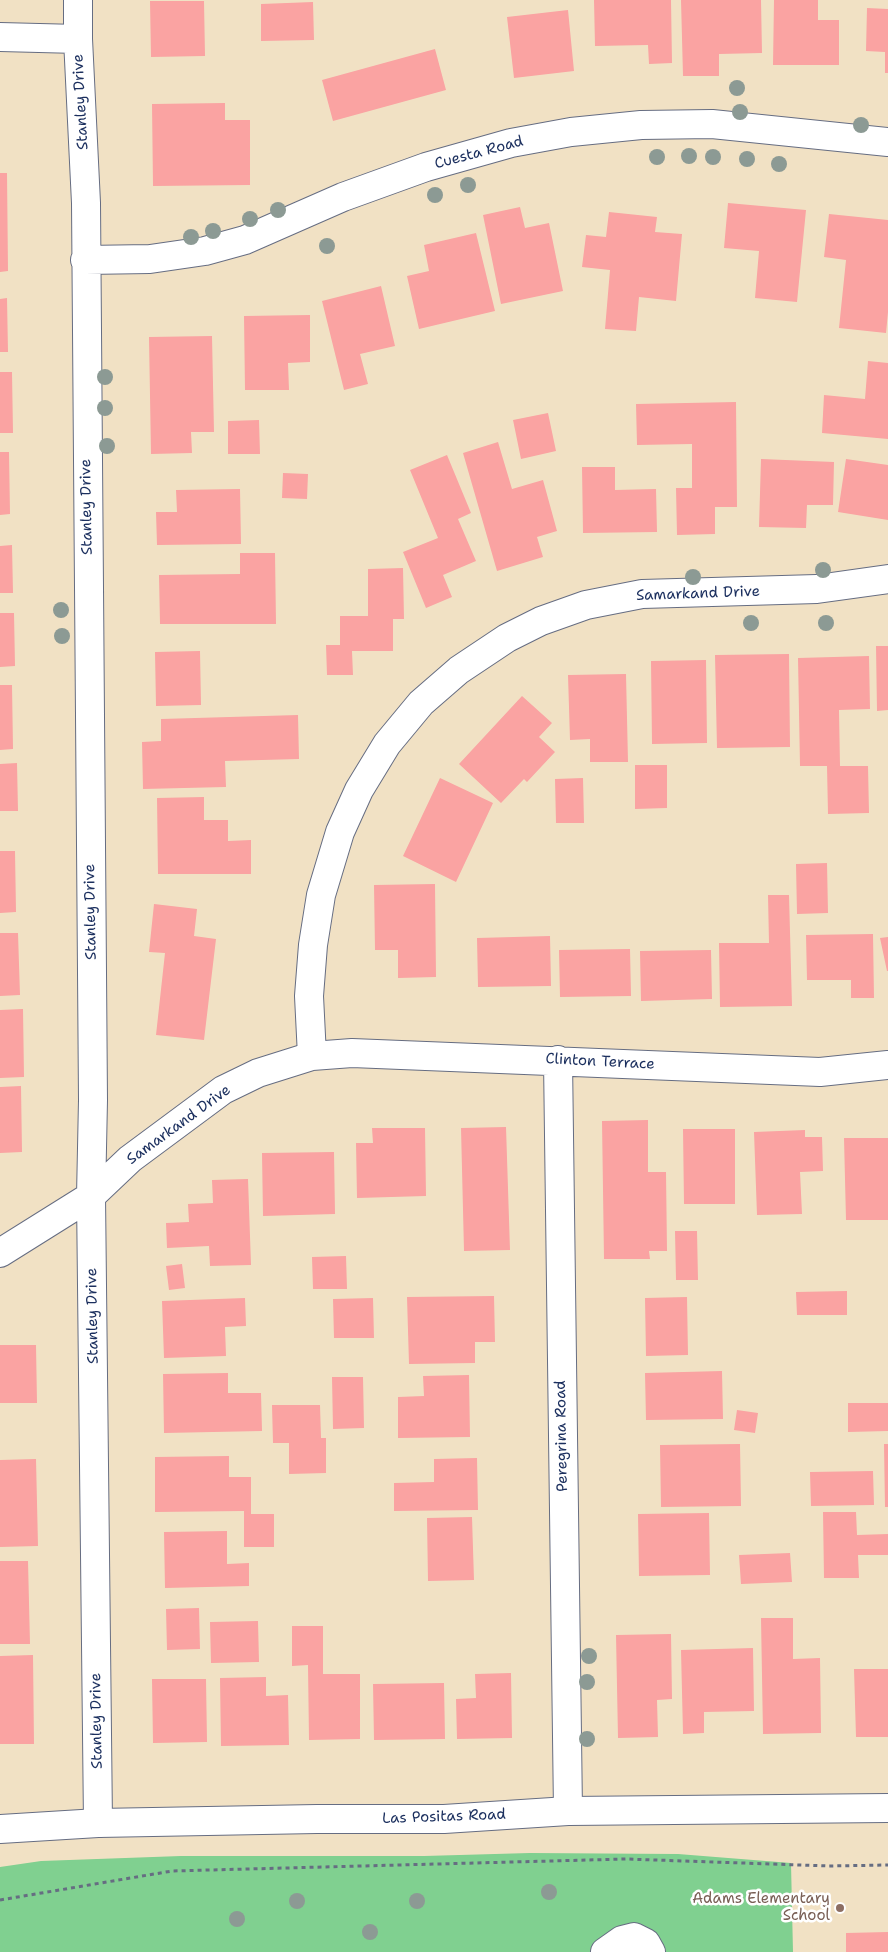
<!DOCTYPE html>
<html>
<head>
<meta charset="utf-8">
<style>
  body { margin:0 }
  canvas { display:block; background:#f1e1c4 }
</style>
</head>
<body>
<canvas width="888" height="1952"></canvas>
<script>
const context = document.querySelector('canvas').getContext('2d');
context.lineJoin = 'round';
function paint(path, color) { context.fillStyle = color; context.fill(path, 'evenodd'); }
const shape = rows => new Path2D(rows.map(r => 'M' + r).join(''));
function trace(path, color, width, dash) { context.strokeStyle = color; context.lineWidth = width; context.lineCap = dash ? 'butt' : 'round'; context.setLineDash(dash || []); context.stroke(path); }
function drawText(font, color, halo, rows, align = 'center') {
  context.font = font + ' "Shantell Sans",sans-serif'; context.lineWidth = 5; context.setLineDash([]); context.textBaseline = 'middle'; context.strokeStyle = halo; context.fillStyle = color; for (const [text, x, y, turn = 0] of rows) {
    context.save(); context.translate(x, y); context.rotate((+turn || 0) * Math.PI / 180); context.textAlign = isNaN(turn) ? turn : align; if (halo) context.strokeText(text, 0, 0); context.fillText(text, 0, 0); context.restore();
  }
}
const green = shape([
  [530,1853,678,1854,791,1863,793,1952,0,1952,0,1867,41,1861,181,1856,424,1856]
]);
const building = shape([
  [594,0,671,0,672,63,649,64,648,45,595,46],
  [681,0,761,0,762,53,719,54,719,76,683,76],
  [774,0,818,0,818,20,839,20,839,65,773,65],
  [150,1,204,1,205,56,151,57],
  [313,2,314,40,261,41,261,4],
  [867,8,888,9,888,73,885,73,885,52,866,51],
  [568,10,574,71,514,78,507,17],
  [435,49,446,90,333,121,322,80],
  [225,103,225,120,250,120,250,185,153,186,152,104],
  [0,173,7,173,8,271,0,272],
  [728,203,806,210,797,302,755,298,759,251,724,248],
  [520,207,525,228,549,223,563,291,501,304,483,215],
  [609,212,657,217,655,232,682,234,676,301,639,297,636,331,605,329,610,270,582,267,586,235,606,237],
  [829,214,888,220,888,312,886,333,839,328,846,260,824,257],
  [476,233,495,311,419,329,407,276,429,271,424,245],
  [381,286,395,346,360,354,368,384,344,390,322,301],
  [7,298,8,352,0,352,0,299],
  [310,315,310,362,288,363,289,390,245,390,244,316],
  [212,336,214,432,191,432,192,453,151,454,149,337],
  [868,361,888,363,888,439,822,433,824,395,865,399],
  [0,372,12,372,13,433,0,433],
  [736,402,737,507,715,507,715,534,677,535,676,488,692,488,692,444,637,445,636,404],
  [548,413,556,451,521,459,513,420],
  [259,420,260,454,228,454,228,421],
  [498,442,512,489,543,480,557,531,537,537,543,557,497,571,463,453],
  [0,452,9,452,10,514,0,515],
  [447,455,471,513,458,519,476,561,443,575,452,597,426,608,403,552,438,538,410,470],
  [761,459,834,462,833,505,807,505,806,528,759,527],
  [846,459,888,465,888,520,838,512],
  [582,467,615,467,615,490,656,489,657,532,583,533],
  [283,473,308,474,307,499,282,498],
  [240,489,241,544,157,545,156,512,177,512,176,490],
  [12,545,13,593,0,593,0,546],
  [240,553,275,553,276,624,160,624,159,575,240,574],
  [403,568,404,619,393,619,393,651,352,651,353,675,327,675,326,645,340,645,340,616,368,616,368,569],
  [0,613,14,613,15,666,0,667],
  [876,646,888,646,888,710,877,711],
  [200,651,201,705,156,706,155,652],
  [789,654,790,747,717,748,715,655],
  [869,656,870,709,839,710,840,766,868,766,869,813,828,814,827,766,800,766,798,658],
  [706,660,707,743,652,744,651,661],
  [626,674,628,762,590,762,590,739,570,740,568,675],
  [0,685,12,685,13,749,0,750],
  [522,696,552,723,539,737,555,752,527,782,524,779,501,803,459,764],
  [298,715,299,759,225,761,226,787,143,789,142,742,161,741,161,719],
  [17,763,18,811,0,811,0,764],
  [635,765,667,765,667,808,635,809],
  [440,778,493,803,456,882,403,856],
  [583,778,584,823,556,823,555,779],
  [204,797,204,820,228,820,228,841,251,840,251,874,158,874,157,798],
  [0,851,15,851,16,912,0,913],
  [827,863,828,913,797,914,796,864],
  [435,884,436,977,398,978,398,950,375,950,374,885],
  [768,895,789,895,792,1006,720,1007,719,943,769,943],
  [154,904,197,909,194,936,216,939,204,1040,156,1035,165,953,149,952],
  [0,933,18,933,20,995,0,996],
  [873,934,874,998,851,998,851,980,807,980,806,935],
  [550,936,551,986,478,987,477,938],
  [888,937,888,971,887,971,880,938],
  [630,949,631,996,560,997,559,950],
  [711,950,712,999,641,1001,640,951],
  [23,1009,24,1077,0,1078,0,1010],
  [21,1086,22,1152,0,1153,0,1087],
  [648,1120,648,1172,666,1172,667,1251,649,1251,650,1259,604,1259,602,1121],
  [506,1127,510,1250,464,1251,461,1128],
  [372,1128,425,1128,426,1196,357,1198,356,1143,373,1143],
  [683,1129,735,1129,735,1204,684,1204],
  [805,1130,805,1137,822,1137,823,1171,800,1172,802,1214,757,1215,754,1132],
  [844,1138,888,1138,888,1220,846,1220],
  [334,1152,335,1214,263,1216,262,1153],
  [248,1179,251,1265,210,1266,209,1246,167,1248,166,1223,189,1222,188,1204,213,1203,212,1180],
  [675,1231,697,1231,698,1280,676,1280],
  [346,1256,347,1289,313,1289,312,1257],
  [182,1264,185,1288,169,1290,166,1266],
  [847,1291,847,1315,797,1315,796,1292],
  [494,1296,495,1342,475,1342,475,1363,409,1364,407,1297],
  [687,1297,688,1355,646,1356,645,1298],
  [245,1298,246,1326,225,1327,226,1356,164,1358,162,1301],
  [373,1298,374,1338,334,1338,333,1299],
  [0,1345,36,1345,37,1403,0,1403],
  [722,1371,723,1419,646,1420,645,1373],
  [228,1373,228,1393,261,1393,262,1431,164,1433,163,1374],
  [469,1375,470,1437,398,1438,398,1397,424,1396,423,1376],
  [332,1377,363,1377,364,1428,333,1429],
  [848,1403,888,1403,888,1431,848,1432],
  [272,1405,320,1405,321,1438,326,1438,326,1473,289,1474,289,1443,273,1443],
  [737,1410,758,1413,755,1433,734,1430],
  [740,1444,741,1506,661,1507,660,1445],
  [884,1444,888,1444,888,1507,885,1507],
  [229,1456,229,1477,251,1477,251,1514,274,1514,274,1547,244,1547,244,1511,155,1512,155,1457],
  [477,1458,478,1510,394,1511,394,1483,434,1482,434,1459],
  [36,1459,38,1546,0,1547,0,1460],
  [873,1471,874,1505,811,1506,810,1472],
  [823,1512,856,1512,857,1535,888,1534,888,1555,858,1555,859,1578,824,1578],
  [709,1513,710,1575,639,1576,638,1514],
  [472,1517,474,1580,428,1581,427,1518],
  [227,1531,227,1564,249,1563,249,1586,165,1588,164,1532],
  [790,1553,792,1582,741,1584,739,1555],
  [0,1561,28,1561,30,1644,0,1644],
  [199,1608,200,1649,167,1650,166,1609],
  [761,1618,793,1618,793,1659,820,1658,821,1733,763,1734],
  [258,1621,259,1662,211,1663,210,1622],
  [292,1626,323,1626,323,1674,360,1674,360,1739,309,1740,308,1665,292,1666],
  [671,1634,672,1699,657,1700,658,1737,618,1738,616,1635],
  [753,1648,754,1711,704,1712,704,1733,683,1734,681,1650],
  [33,1655,34,1744,0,1744,0,1656],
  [854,1669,888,1669,888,1737,856,1737],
  [511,1673,512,1738,457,1739,456,1699,476,1698,475,1674],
  [266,1677,266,1696,288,1695,289,1745,221,1746,220,1678],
  [152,1679,206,1679,207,1742,153,1743],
  [444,1683,445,1739,374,1740,373,1684],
  [888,1932,888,1952,846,1952,846,1933]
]);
const path = shape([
  [0,1900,172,1871,626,1859,829,1866,888,1865]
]);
const minor = shape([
  [78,0,78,39,86,203,93,1100,91,1196,98,1823],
  [0,37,78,39],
  [85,260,150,259,205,251,245,240,343,197,426,167,511,143,571,132,641,125,712,124,888,142],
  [312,1056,309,996,313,945,321,895,340,832,359,790,387,744,421,703,459,670,507,638,541,621,586,605,642,594,817,589,888,579],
  [558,1060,568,1811],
  [0,1253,91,1196,130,1159,223,1090,258,1073,312,1056,352,1053,820,1072,888,1065],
  [605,1952,622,1940,634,1937,646,1943,651,1952]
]);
const major = shape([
  [0,1829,98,1823,317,1819,444,1819,568,1811,888,1808]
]);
const trees = [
  [737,88],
  [740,112],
  [861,125],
  [689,156],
  [657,157],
  [713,157],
  [747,159],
  [779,164],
  [468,185],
  [435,195],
  [278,210],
  [250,219],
  [213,231],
  [191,237],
  [327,246],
  [105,377],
  [105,408],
  [107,446],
  [823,570],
  [693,577],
  [61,610],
  [751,623],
  [826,623],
  [62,636],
  [589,1656],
  [587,1682],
  [587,1739],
  [549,1892],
  [297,1901],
  [417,1901],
  [237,1919],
  [370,1932]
];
const markers = [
  [840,1908,5,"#8d6e63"]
];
const streetNames = [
  ["Stanley Drive",81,102,-93],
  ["Cuesta Road",479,153,-15],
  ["Stanley Drive",87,507,-91],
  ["Samarkand Drive",698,594,-2],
  ["Stanley Drive",91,912,-91],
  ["Clinton Terrace",600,1062,3],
  ["Samarkand Drive",179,1125,-36],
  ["Stanley Drive",93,1316,-91],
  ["Peregrina Road",562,1436,-91],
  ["Stanley Drive",97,1721,-91],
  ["Las Positas Road",444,1817,-2]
];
const educationNames = [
  ["Adams Elementary",830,1899],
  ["School",830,1916]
];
paint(green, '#80d090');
paint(building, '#faa3a2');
trace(minor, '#666d82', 30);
trace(major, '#666d82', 30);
trace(path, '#666d82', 3, [4, 4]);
trace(minor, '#fff', 28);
trace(major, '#fff', 28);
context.fillStyle = '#8c9a94';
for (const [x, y] of trees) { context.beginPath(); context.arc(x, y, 8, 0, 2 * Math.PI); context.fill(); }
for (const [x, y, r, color] of markers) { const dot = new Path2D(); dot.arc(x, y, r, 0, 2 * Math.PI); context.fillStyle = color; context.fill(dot); trace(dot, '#fff', 2); }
drawText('15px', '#1b2f5e', '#fff', streetNames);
drawText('15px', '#785e54', '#fff', educationNames, 'right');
</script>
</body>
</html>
